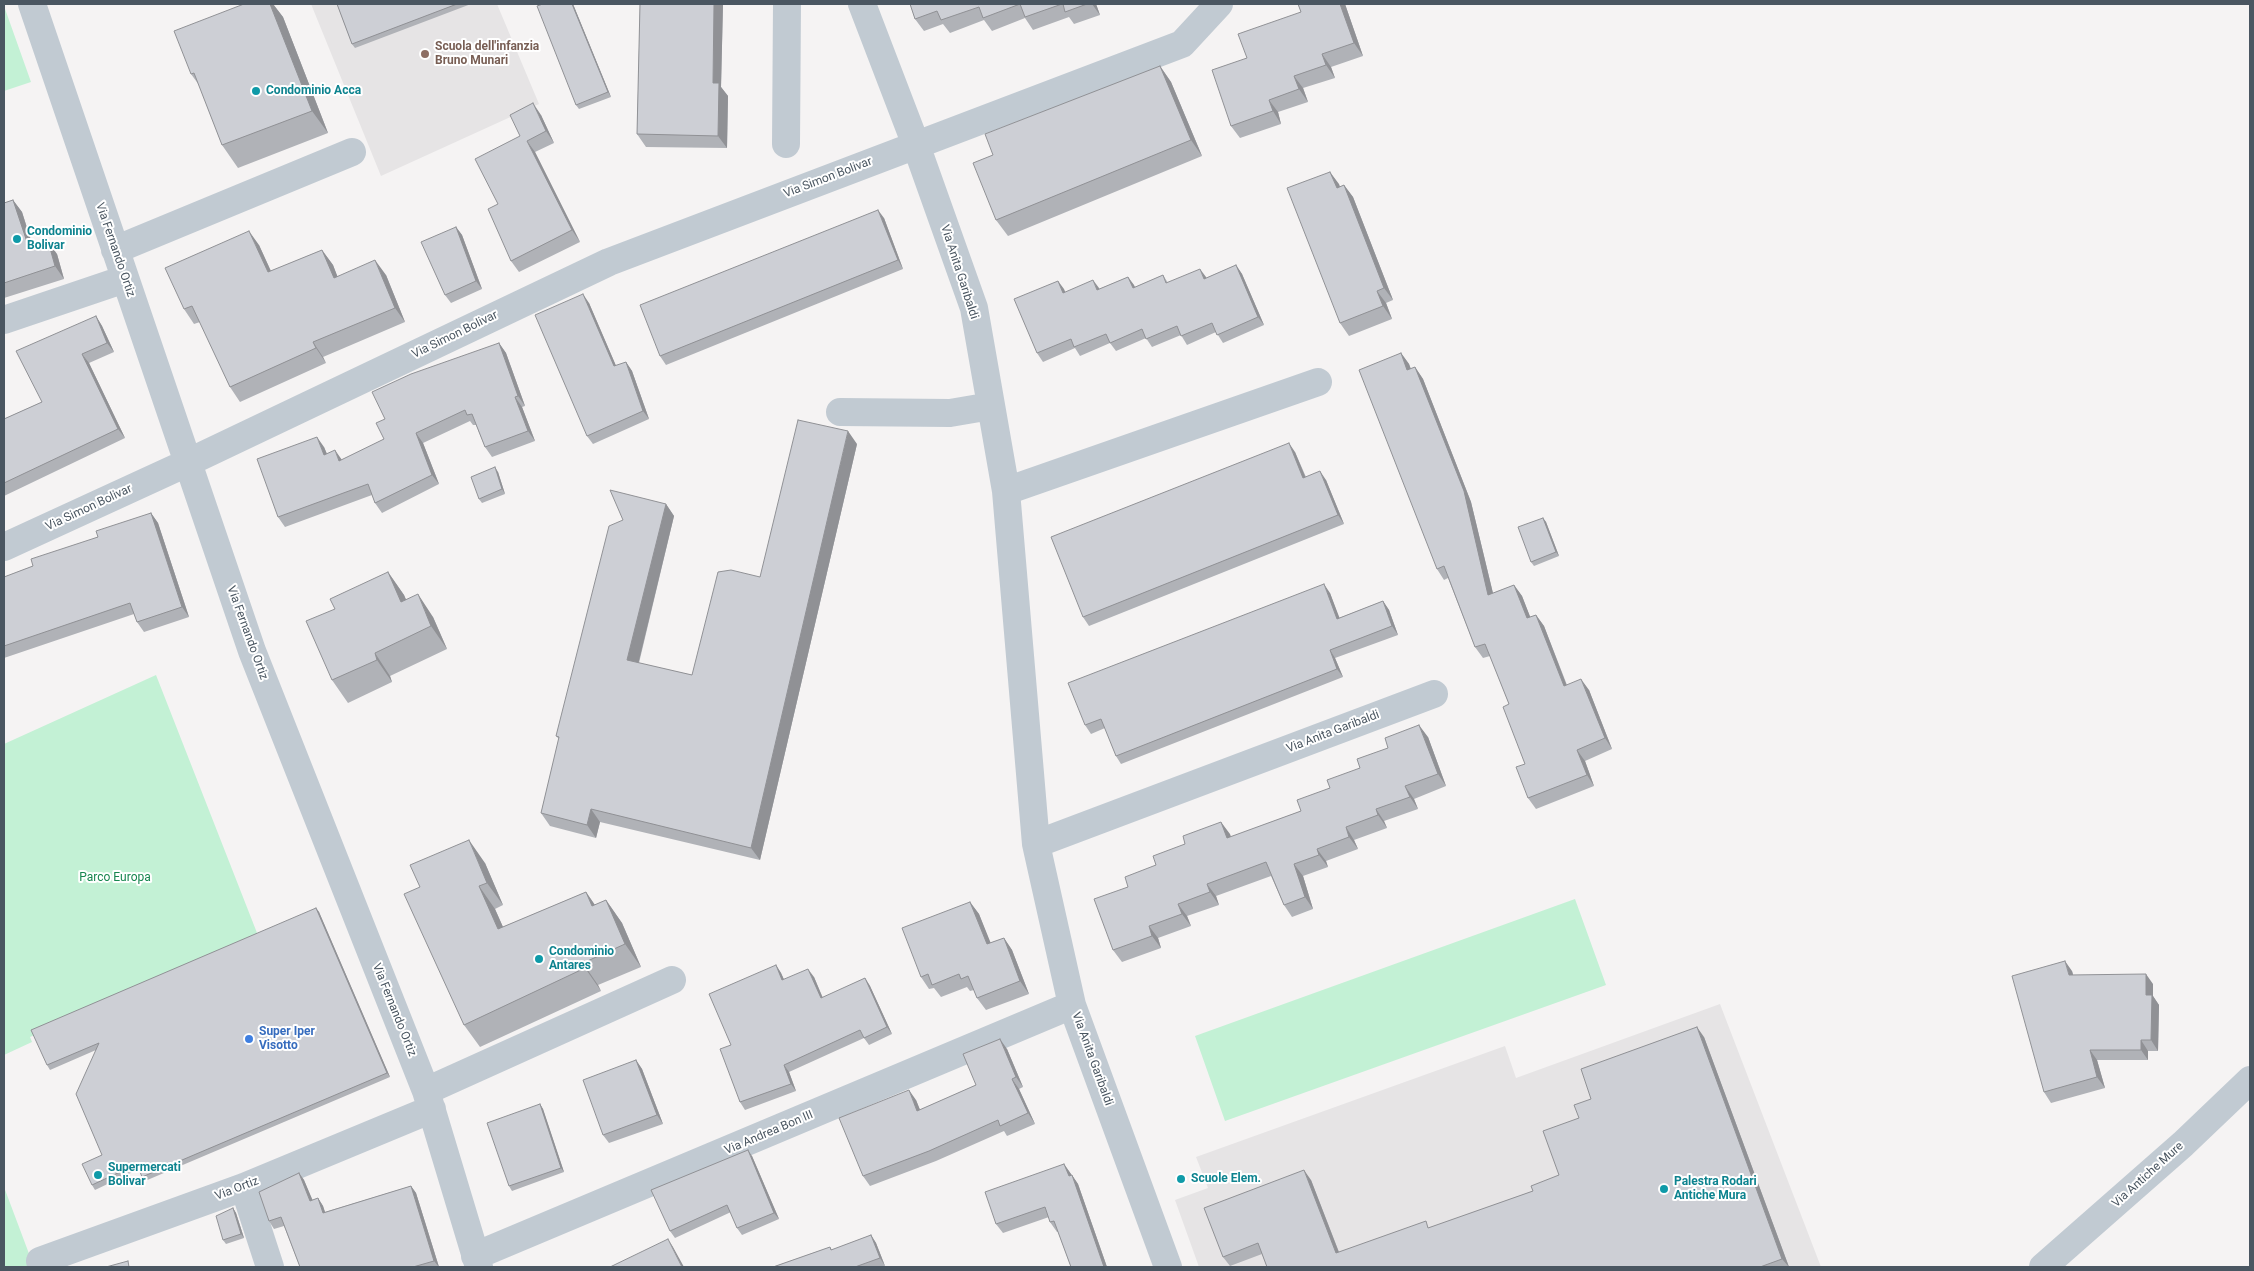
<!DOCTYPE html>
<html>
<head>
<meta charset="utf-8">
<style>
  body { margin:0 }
  #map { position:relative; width:2254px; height:1271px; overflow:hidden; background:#f5f3f3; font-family:Roboto,sans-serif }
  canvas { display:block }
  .frame { position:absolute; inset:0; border:5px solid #4a5661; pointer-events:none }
</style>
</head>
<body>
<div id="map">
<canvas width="2254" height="1271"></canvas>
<div class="frame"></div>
</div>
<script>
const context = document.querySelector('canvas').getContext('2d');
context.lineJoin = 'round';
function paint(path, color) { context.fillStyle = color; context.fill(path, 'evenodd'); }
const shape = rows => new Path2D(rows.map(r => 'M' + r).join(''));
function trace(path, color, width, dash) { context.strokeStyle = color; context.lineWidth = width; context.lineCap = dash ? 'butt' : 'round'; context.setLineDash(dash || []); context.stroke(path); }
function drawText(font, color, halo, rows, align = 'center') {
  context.font = font + ' Roboto,sans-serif'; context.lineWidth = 4; context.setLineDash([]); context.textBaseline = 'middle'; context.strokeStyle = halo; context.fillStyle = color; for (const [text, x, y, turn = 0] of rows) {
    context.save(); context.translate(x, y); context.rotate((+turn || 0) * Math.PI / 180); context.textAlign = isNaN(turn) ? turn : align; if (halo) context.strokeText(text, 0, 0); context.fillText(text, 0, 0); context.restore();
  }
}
const education = shape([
  [311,4,497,4,539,104,381,176],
  [1720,1004,1821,1267,1199,1267,1175,1200,1208,1188,1196,1157,1505,1046,1516,1078]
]);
const green = shape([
  [4,6,31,82,4,91],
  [156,675,259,938,30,1037,32,1042,4,1055,4,744],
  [1575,899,1606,985,1225,1121,1195,1036],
  [4,1187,34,1267,4,1267]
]);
const minor = shape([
  [32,4,252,651,426,1091,479,1267],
  [862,4,916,145,974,308,1006,491,1036,844,1072,1005,1168,1267],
  [786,144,787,4],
  [115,250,352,152],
  [4,320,125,279],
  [840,412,950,413,991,406],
  [1006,491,1318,382],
  [4,547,189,462,609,262,1182,44,1219,4],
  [1036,844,1434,694],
  [426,1091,672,980],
  [244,1187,270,1267],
  [475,1256,1072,1005],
  [42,1267,40,1261,244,1187,432,1109],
  [2043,1267,2183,1144,2250,1080]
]);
const wall = shape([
  [244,4,273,4,283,17,328,133,238,168,222,145,199,85,191,74],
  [337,4,471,4,355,48,352,44],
  [543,4,573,4,611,97,579,109,576,105],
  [640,4,723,4,721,87,728,96,727,148,646,147,637,134],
  [910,4,1096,4,1100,15,1074,24,1069,17,1033,30,1025,18,992,31,984,20,950,33,943,24,924,31,915,19],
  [1298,4,1345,4,1363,56,1331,67,1335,78,1303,88,1308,102,1278,112,1281,124,1240,138,1231,126,1247,58,1301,12],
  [1160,66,1171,82,1202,156,1008,236,996,220,993,155],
  [541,115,554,143,535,152,580,242,519,272,511,261,498,204,520,136],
  [1330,172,1340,187,1344,185,1353,197,1393,300,1386,303,1392,319,1349,336,1340,323],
  [13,200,22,212,33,246,57,254,64,279,4,298,4,203],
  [884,218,903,269,666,365,660,356],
  [456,227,462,235,482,289,451,303,445,295],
  [259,245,271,271,322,250,333,265,337,276,386,275,405,322,323,357,326,363,240,402,230,387,200,322,194,324,184,309],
  [1236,265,1242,274,1264,325,1223,343,1216,332,1187,345,1181,335,1152,347,1146,338,1116,351,1110,343,1080,356,1075,348,1043,362,1037,353,1058,281,1065,292,1099,289,1128,277,1135,287,1163,275,1168,283,1206,278],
  [589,303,616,366,626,362,632,371,649,419,593,444,587,436],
  [96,316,102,326,114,352,89,363,125,438,4,496,4,419,42,402],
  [499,343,506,353,525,406,522,407,535,441,492,457,485,447,476,425,473,425,470,421,423,443,439,484,382,513,375,503,372,495,285,527,278,517,324,447,327,454,342,460,384,439,385,419],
  [1401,353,1409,364,1411,369,1415,367,1423,379,1471,502,1493,593,1514,585,1522,596,1530,617,1536,615,1544,626,1567,685,1589,690,1612,749,1585,761,1594,786,1536,809,1528,798,1525,764,1509,704,1490,656,1483,658,1475,647,1448,578,1444,580,1437,569],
  [857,444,760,860,600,822,596,838,550,826,541,813,559,739,556,736,666,504,674,516,639,663,692,675,760,577],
  [1295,452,1306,477,1326,480,1344,524,1089,626,1083,617],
  [498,472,505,494,482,503,479,499],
  [151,513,158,523,189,617,144,632,137,622,134,614,4,658,4,577,33,566],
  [1543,518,1546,522,1559,556,1534,566,1531,562],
  [388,572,404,595,406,600,433,617,447,649,390,676,392,682,348,703,332,680,335,609],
  [1330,593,1339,618,1383,601,1389,610,1398,635,1335,658,1343,677,1121,764,1116,756,1105,728,1091,734,1085,725],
  [1428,737,1446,786,1414,799,1418,809,1384,821,1387,828,1354,840,1358,849,1326,861,1328,867,1303,876,1313,909,1292,917,1284,905,1271,876,1216,896,1219,905,1187,916,1191,926,1158,938,1161,948,1122,962,1113,950,1128,887,1156,865,1185,844,1221,822,1231,837,1301,811,1330,788,1360,768],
  [485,863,503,905,495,909,503,927,586,892,595,905,606,900,622,923,641,967,598,985,601,991,480,1047,464,1025,420,887],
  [970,902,979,914,990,943,1004,938,1012,950,1029,994,986,1010,977,998,974,990,970,991,967,987,941,997,934,988,929,989,921,977],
  [316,908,319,912,390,1077,145,1181,142,1177,139,1169,95,1190,92,1185,102,1155,96,1050,50,1070,47,1065],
  [776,965,781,973,784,980,814,977,823,998,865,978,870,986,892,1034,869,1045,864,1038,789,1072,796,1091,745,1110,740,1102,731,1045],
  [2072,971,2073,975,2153,984,2153,996,2159,1005,2158,1051,2148,1051,2148,1060,2097,1060,2105,1088,2051,1103,2044,1092],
  [1704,1037,1789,1267,1267,1267,1262,1254,1230,1266,1223,1257,1311,1180,1339,1252,1430,1228,1533,1191,1559,1175,1579,1118,1591,1099],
  [1007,1049,1023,1087,1019,1089,1035,1124,1007,1136,1004,1131,936,1161,870,1186,863,1176,916,1100,920,1110,976,1085],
  [636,1060,642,1069,663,1124,609,1143,603,1135],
  [540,1104,543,1109,564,1172,512,1191,509,1186],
  [752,1156,779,1219,742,1235,737,1228,731,1212,675,1238,670,1231],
  [1064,1164,1078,1184,1107,1267,1071,1267,1058,1232,1057,1232,1050,1222,1049,1217,1003,1233,996,1224],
  [299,1173,304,1180,312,1200,318,1198,323,1206,325,1212,411,1186,416,1193,439,1267,300,1267,284,1226,274,1229,269,1221],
  [233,1208,236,1213,244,1238,226,1244,223,1240],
  [871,1235,876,1243,885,1266,881,1267,773,1267,830,1247,832,1250]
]);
const shadedWall = shape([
  [270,4,273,4,283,17,328,133,312,111],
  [572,4,573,4,611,97,608,92],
  [714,4,723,4,721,87,728,96,727,148,718,136,713,83],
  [1092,4,1096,4,1100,15],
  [1340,4,1345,4,1363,56,1354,43],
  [1322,54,1331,67,1335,78,1326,65],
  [1160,66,1171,82,1202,156,1191,140],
  [1294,76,1303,88,1308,102,1299,89],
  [1269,100,1278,112,1281,124,1273,111],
  [533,103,541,115,554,143,546,131],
  [527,141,535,152,580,242,572,230],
  [1330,172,1339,184,1345,200,1337,188],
  [1344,185,1353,197,1393,300,1384,288],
  [13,200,22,212,37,260,29,248],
  [878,210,884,218,903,269,898,260],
  [456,227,462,235,482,289,476,281],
  [249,231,259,245,278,287,268,272],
  [48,241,57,254,64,279,55,266],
  [322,250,333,265,344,293,334,278],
  [375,260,386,275,405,322,395,308],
  [1236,265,1242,274,1264,325,1258,317],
  [1200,269,1206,277,1210,287,1204,279],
  [1128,277,1134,285,1139,297,1133,288],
  [1093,280,1099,288,1103,299,1097,290],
  [1058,281,1064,289,1069,301,1063,293],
  [1377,291,1386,303,1392,319,1383,306],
  [583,294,589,303,620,375,614,366],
  [96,316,102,326,114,352,107,343],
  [313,342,323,357,326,363,316,348],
  [499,343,506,353,525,406,518,396],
  [1401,353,1409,364,1415,381,1407,370],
  [82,354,89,363,125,438,118,429],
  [626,362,632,371,649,419,643,411],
  [1415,367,1423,379,1471,502,1496,606,1488,595],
  [515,397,522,407,535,441,528,431],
  [848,431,857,444,760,860,751,848],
  [416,433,423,443,439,484,432,475],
  [317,437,324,447,331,464,324,455],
  [1289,443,1295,452,1309,486,1303,478],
  [335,450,342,460,339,461],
  [495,467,498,472,505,494,502,489],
  [1320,471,1326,480,1344,524,1338,515],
  [666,504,674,516,636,673,627,660],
  [151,513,158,523,189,617,182,607],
  [1543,518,1546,522,1559,556,1556,552],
  [388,572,404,595,417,624,401,602],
  [1324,584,1330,593,1343,627,1337,619],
  [1514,585,1522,596,1535,629,1527,618],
  [418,594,433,617,447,649,431,626],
  [1383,601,1389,610,1398,635,1392,626],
  [1536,615,1544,626,1571,697,1564,686],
  [1330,650,1335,658,1343,677,1337,669],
  [375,653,390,676,392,682,377,660],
  [1581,679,1589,690,1612,749,1605,738],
  [1419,725,1428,737,1446,786,1438,774],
  [1577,750,1585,761,1594,786,1587,775],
  [1405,786,1414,799,1418,809,1410,797],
  [591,809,600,822,596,838,587,825],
  [1376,809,1384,821,1387,828,1378,815],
  [1221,822,1230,834,1236,850,1227,838],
  [1346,827,1354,840,1358,849,1349,837],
  [469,840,485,863,503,905,487,883],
  [1317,849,1326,861,1328,867,1319,855],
  [1294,864,1303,876,1313,909,1305,897],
  [1207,884,1216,896,1219,905,1210,892],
  [479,886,495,909,514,952,498,929],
  [586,892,601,914,592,906],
  [606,900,622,923,641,967,625,944],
  [970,902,979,914,996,956,987,944],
  [1178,904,1187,916,1191,926,1182,914],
  [316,908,319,912,390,1077,387,1073],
  [1149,926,1158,938,1161,948,1152,936],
  [1004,938,1012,950,1029,994,1020,981],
  [2065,961,2072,971,2076,985,2069,975],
  [583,963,598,985,601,991,585,968],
  [776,965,781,973,788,988,782,980],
  [808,969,814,977,826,1006,821,998],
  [2146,974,2153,984,2153,996,2159,1005,2158,1051,2151,1040,2146,995],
  [865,978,870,986,892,1034,887,1027],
  [1697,1027,1704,1037,1789,1267,1782,1259],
  [1000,1039,1007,1049,1023,1087,1016,1077],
  [2141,1040,2148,1051,2148,1060,2141,1050],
  [2090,1050,2097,1060,2105,1088,2097,1077],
  [636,1060,642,1069,663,1124,657,1115],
  [784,1065,789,1072,796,1091,791,1084],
  [1012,1079,1019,1089,1035,1124,1028,1113],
  [909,1090,916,1100,925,1122,917,1111],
  [540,1104,543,1109,564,1172,561,1168],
  [748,1150,752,1156,779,1219,774,1213],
  [1064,1164,1071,1174,1073,1179,1072,1175,1078,1184,1107,1267,1104,1267],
  [1304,1170,1311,1180,1343,1263,1336,1253],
  [299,1173,304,1180,316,1208,310,1201],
  [411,1186,416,1193,439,1267,434,1261],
  [318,1198,323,1206,328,1221,323,1213],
  [233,1208,236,1213,244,1238,241,1234],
  [871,1235,876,1243,885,1266,880,1258],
  [668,1239,673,1247,684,1267,682,1267]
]);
const building = shape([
  [244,4,270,4,312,111,222,145,194,73,191,74,174,31,244,4],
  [337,4,457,4,352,44,337,4],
  [543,4,572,4,608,92,576,105,537,6,543,4],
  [640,4,714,4,713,83,719,83,718,136,637,134,640,4],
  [910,4,1062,4,1025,17,1020,4,983,18,979,7,941,20,937,11,915,19,910,4],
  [1063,4,1087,4,1065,12,1063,4],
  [1298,4,1340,4,1354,43,1322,54,1326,65,1294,76,1299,89,1269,100,1273,111,1231,126,1212,70,1247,58,1238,34,1301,12,1298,4],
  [1160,66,1191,140,996,220,973,163,993,155,985,134,1160,66],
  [533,103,546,131,527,141,572,230,511,261,488,209,498,204,475,159,520,136,510,115,533,103],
  [1330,172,1337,188,1344,185,1384,288,1377,291,1383,306,1340,323,1287,188,1330,172],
  [13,200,29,248,48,241,55,266,4,283,4,203,13,200],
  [878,210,898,260,660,356,640,305,878,210],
  [456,227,476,281,445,295,421,242,456,227],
  [249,231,268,272,322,250,334,278,375,260,395,308,313,342,316,348,230,387,192,306,184,309,165,268,249,231],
  [1236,265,1258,317,1217,335,1212,323,1181,336,1177,326,1146,339,1142,329,1110,343,1106,334,1074,347,1071,339,1037,353,1014,299,1058,281,1063,293,1093,280,1097,290,1128,277,1133,288,1163,275,1166,283,1200,269,1204,279,1236,265],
  [583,294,614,366,626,362,643,411,587,436,535,315,583,294],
  [96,316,107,343,82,354,118,429,4,483,4,419,42,402,16,351,96,316],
  [499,343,518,396,515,397,528,431,485,447,472,414,467,415,465,410,416,433,432,475,375,503,368,484,278,517,257,459,317,437,324,455,335,450,339,461,384,439,376,423,385,419,372,392,411,374,499,343],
  [1401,353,1407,370,1415,367,1464,491,1488,595,1514,585,1527,618,1536,615,1564,686,1581,679,1605,738,1577,750,1587,775,1528,798,1516,767,1525,764,1503,707,1509,704,1485,644,1475,647,1444,566,1437,569,1359,370,1401,353],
  [798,420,848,431,751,848,591,809,587,825,541,813,559,737,556,736,609,526,623,520,610,490,666,504,627,660,692,675,718,572,731,570,760,577,798,420],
  [1289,443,1303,478,1320,471,1338,515,1083,617,1051,537,1289,443],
  [495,467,502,489,479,499,471,477,495,467],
  [151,513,182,607,137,622,130,603,4,646,4,577,33,566,31,559,98,537,96,531,151,513],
  [1543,518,1556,552,1531,562,1518,527,1543,518],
  [388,572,401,602,418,594,431,626,375,653,377,660,332,680,306,621,335,609,330,599,388,572],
  [1324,584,1337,619,1383,601,1392,626,1330,650,1337,669,1116,756,1101,719,1085,725,1068,683,1324,584],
  [1419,725,1438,774,1405,786,1410,797,1376,809,1378,815,1346,827,1349,837,1317,849,1319,855,1294,864,1305,897,1284,905,1266,862,1207,884,1210,892,1178,904,1182,914,1149,926,1152,936,1113,950,1094,899,1128,887,1125,877,1156,865,1153,856,1185,844,1183,836,1221,822,1227,838,1301,811,1297,800,1330,788,1327,780,1360,768,1357,759,1388,748,1385,738,1419,725],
  [469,840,487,883,479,886,498,929,586,892,592,906,606,900,625,944,583,963,585,968,464,1025,404,894,420,887,410,865,469,840],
  [970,902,987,944,1004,938,1020,981,977,998,968,976,961,979,959,974,932,985,928,974,921,977,902,928,970,902],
  [316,908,387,1073,142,1177,137,1164,92,1185,82,1164,102,1155,76,1094,99,1043,47,1065,31,1030,316,908],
  [2065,961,2069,975,2146,974,2146,995,2152,995,2151,1040,2141,1040,2141,1050,2090,1050,2097,1077,2044,1092,2012,976,2065,961],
  [776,965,782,980,808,969,821,998,865,978,887,1027,864,1038,860,1030,784,1065,791,1084,740,1102,720,1049,731,1045,709,994,776,965],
  [1697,1027,1782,1259,1760,1267,1267,1267,1258,1243,1223,1257,1204,1208,1304,1170,1336,1253,1426,1221,1428,1228,1533,1191,1531,1186,1559,1175,1543,1131,1579,1118,1574,1105,1591,1099,1581,1069,1697,1027],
  [1000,1039,1016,1077,1012,1079,1028,1113,1000,1126,998,1120,929,1151,863,1176,839,1118,909,1090,917,1111,976,1085,963,1054,1000,1039],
  [636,1060,657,1115,603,1135,583,1080,636,1060],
  [540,1104,561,1168,509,1186,487,1123,540,1104],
  [748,1150,774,1213,737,1228,727,1205,670,1231,651,1190,748,1150],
  [1064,1164,1069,1176,1072,1175,1104,1267,1071,1267,1054,1221,1050,1222,1045,1207,996,1224,985,1192,1064,1164],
  [299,1173,310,1201,318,1198,323,1213,411,1186,434,1261,413,1267,300,1267,281,1217,269,1221,259,1192,299,1173],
  [233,1208,241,1234,223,1240,216,1216,233,1208],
  [871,1235,880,1258,855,1267,773,1267,830,1247,831,1250,871,1235],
  [668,1239,682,1267,610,1267,668,1239],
  [128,1261,129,1267,106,1267,128,1261]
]);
const markers = [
  [425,54,5,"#8d6e63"],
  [256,91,5,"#0f9aa8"],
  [17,239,5,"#0f9aa8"],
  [539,959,5,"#0f9aa8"],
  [249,1039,5,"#3f7fe0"],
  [98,1175,5,"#0f9aa8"],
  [1181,1179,5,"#0f9aa8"],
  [1664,1189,5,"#0f9aa8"]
];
const educationNames = [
  ["Scuola dell'infanzia",435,47],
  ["Bruno Munari",435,61]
];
const cultureNames = [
  ["Condominio Acca",266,91],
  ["Condominio",27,232],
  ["Bolivar",27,246],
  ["Condominio",549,952],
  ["Antares",549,966],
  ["Supermercati",108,1168],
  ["Bolivar",108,1182],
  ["Scuole Elem.",1191,1179],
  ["Palestra Rodari",1674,1182],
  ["Antiche Mura",1674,1196]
];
const streetNames = [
  ["Via Simon Bolivar",828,178,-21],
  ["Via Fernando Ortiz",115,250,71],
  ["Via Anita Garibaldi",959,272,72],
  ["Via Simon Bolivar",455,335,-26],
  ["Via Simon Bolivar",89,508,-25],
  ["Via Fernando Ortiz",247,633,70],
  ["Via Anita Garibaldi",1333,732,-21],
  ["Via Fernando Ortiz",394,1010,68],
  ["Via Anita Garibaldi",1092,1059,70],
  ["Via Andrea Bon III",769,1133,-23],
  ["Via Antiche Mure",2148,1175,-42],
  ["Via Ortiz",237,1189,-21]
];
const parkNames = [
  ["Parco Europa",115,878]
];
const shopNames = [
  ["Super Iper",259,1032],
  ["Visotto",259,1046]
];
paint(education, '#e6e4e5');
paint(green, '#c3f1d5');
trace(minor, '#c1cad2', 28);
paint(wall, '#b0b2b7');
paint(shadedWall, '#909195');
paint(building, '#cdcfd5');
trace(building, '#909195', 1);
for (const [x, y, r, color] of markers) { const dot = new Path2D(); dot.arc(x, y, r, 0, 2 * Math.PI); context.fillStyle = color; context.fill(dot); trace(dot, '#fff', 2); }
drawText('bold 12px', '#785e54', '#fff', educationNames, 'left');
drawText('bold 12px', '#0d838f', '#fff', cultureNames, 'left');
drawText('12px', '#4a5661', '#fff', streetNames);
drawText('12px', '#17864f', '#fff', parkNames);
drawText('bold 12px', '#366cbe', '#fff', shopNames, 'left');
</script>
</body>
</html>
